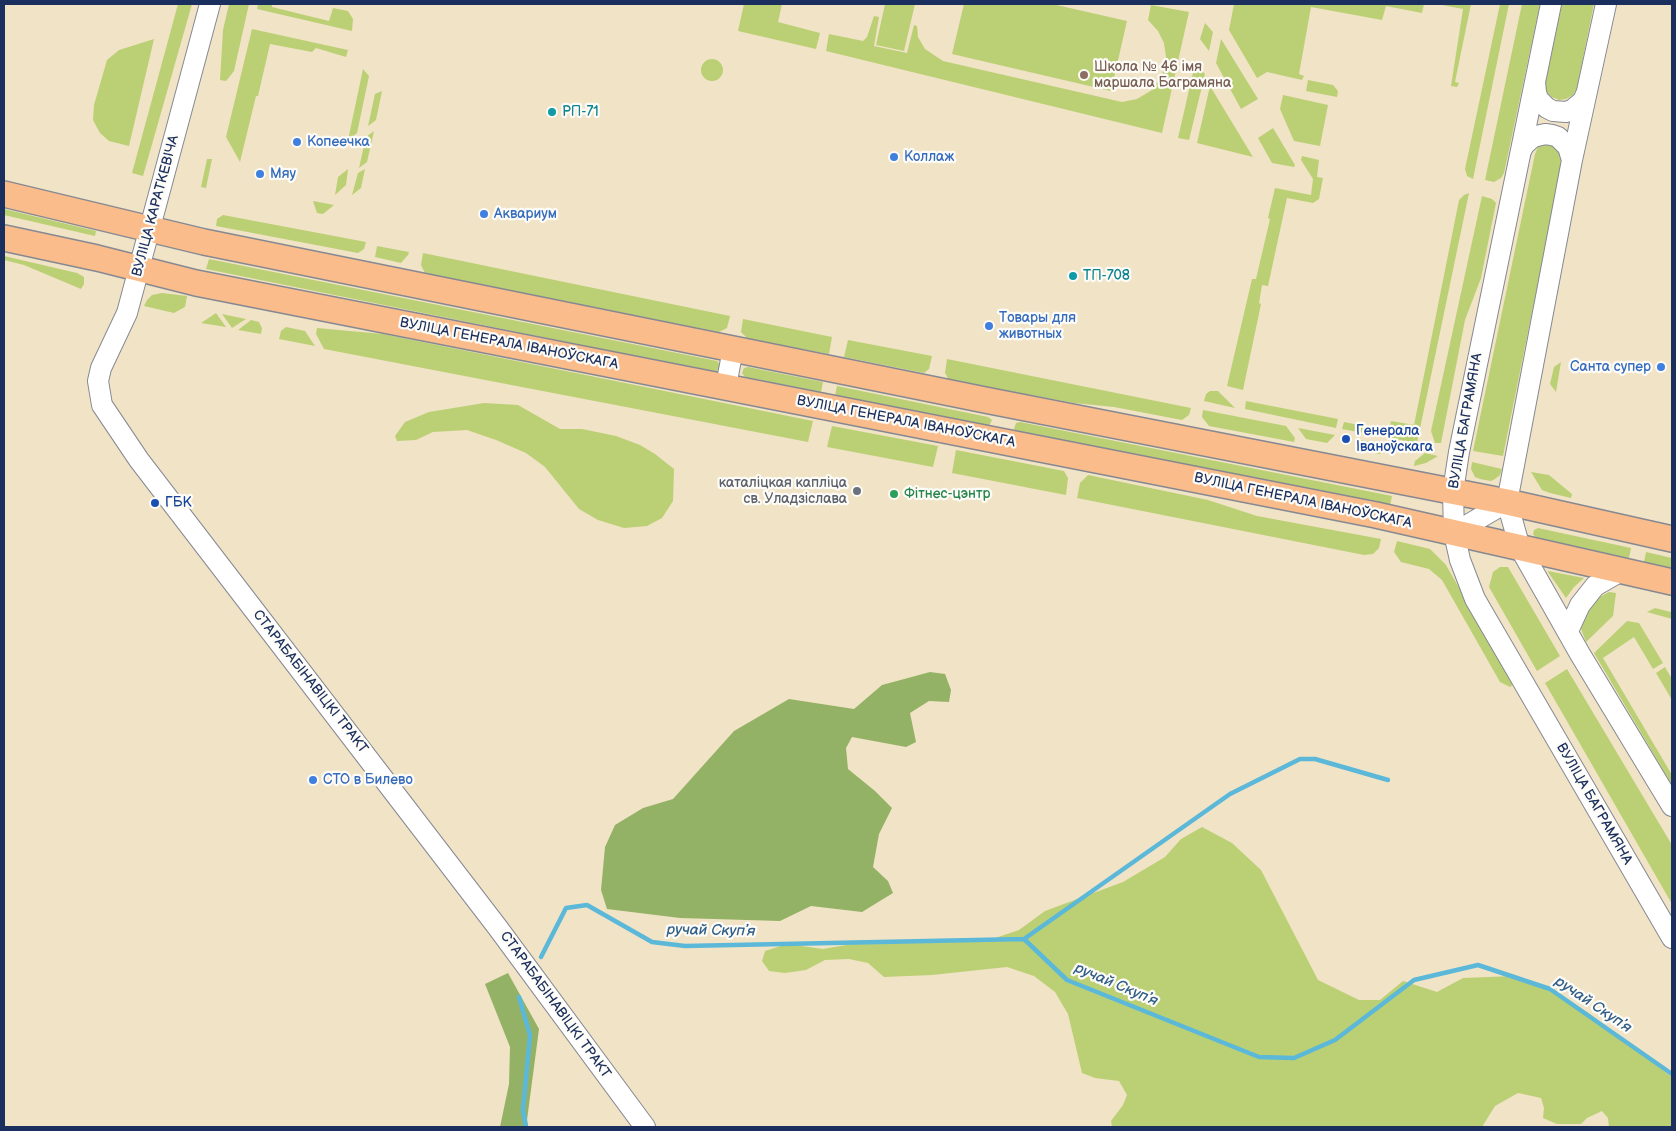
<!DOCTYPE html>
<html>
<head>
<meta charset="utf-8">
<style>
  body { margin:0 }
  #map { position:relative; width:1676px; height:1131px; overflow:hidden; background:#f1e3c6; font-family:"Balsamiq Sans",sans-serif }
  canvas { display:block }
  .frame { position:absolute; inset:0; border:5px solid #1b2f5e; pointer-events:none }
</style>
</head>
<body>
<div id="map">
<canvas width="1676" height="1131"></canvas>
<div class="frame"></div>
</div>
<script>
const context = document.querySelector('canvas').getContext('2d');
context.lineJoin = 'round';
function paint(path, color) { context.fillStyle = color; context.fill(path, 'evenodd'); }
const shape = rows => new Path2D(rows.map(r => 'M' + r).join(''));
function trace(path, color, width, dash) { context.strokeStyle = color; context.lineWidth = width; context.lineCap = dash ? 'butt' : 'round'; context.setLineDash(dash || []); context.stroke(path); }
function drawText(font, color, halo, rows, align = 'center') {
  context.font = font + ' "Balsamiq Sans",sans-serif'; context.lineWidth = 4.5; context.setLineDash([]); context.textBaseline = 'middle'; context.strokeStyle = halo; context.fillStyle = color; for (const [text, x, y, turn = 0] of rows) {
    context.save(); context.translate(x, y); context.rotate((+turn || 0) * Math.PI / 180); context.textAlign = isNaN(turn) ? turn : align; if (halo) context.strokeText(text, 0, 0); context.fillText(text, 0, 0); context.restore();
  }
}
const green = shape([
  [178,4,192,4,143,176,132,173],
  [229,4,249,4,234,71,226,81,220,80,223,30],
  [258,4,272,4,272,7,329,21,333,8,348,11,353,19,352,31,257,9],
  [744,4,782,4,778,22,820,33,816,49,738,31],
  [885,4,915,4,904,51,876,45],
  [964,4,1052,4,1127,21,1111,91,952,54],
  [1234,4,1424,4,1422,13,1386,6,1382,20,1311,7,1299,74,1304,76,1302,80,1267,72,1257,78,1229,30],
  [1437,4,1471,4,1455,82,1459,83,1457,87,1451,86,1463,9],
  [1500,4,1509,4,1473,179,1467,176,1465,169],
  [1522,4,1540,4,1504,173,1501,178,1494,182,1485,180],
  [1562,4,1594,4,1577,88,1573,95,1566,99,1559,100,1552,97,1546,92,1545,85],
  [1151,5,1189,12,1162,133,826,51,829,34,863,41,867,37,874,16,879,17,874,46,907,53,914,25,917,26,918,37,925,49,943,61,1122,102,1137,99,1152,90,1162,76,1166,57,1164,43,1158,31,1148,20],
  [1205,23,1213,32,1209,51,1200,39],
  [252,29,348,50,346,57,316,48,312,52,270,44,258,96,256,96,240,162,226,137],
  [154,39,129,146,109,141,100,133,93,120,94,105,107,60,119,50],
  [1221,39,1258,99,1241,109,1216,63],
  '701 70a11 11 0 1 1 22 0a11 11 0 1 1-22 0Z',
  [1195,64,1205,74,1189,140,1178,138],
  [363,69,369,76,357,133,348,140],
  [1308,80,1333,85,1338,91,1337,97,1306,91],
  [1210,86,1253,157,1197,143],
  [382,91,376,120,368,126,375,94],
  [1283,95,1328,105,1320,146,1294,141,1280,109],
  [1273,128,1295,165,1294,167,1272,163,1258,138],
  [374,131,367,162,359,168,366,137],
  [1550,143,1563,154,1562,163,1503,456,1473,451,1535,154,1538,147],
  [1302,156,1319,160,1317,177,1323,178,1319,199,1313,203,1287,198,1268,286,1262,285,1259,303,1261,304,1243,390,1227,386,1252,279,1256,279,1270,219,1268,218,1275,188,1311,195,1313,179,1301,160],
  [207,159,212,159,206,188,201,187],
  [348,169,346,185,335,195,338,177],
  [365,169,361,188,352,195,358,173],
  [1469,193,1417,443,1342,429,1344,422,1389,431,1391,421,1414,425,1459,200,1464,195],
  [1482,196,1492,199,1496,203,1481,278,1465,320,1441,443,1435,443,1431,431],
  [313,201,334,205,323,214,317,213],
  [4,209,96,231,95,236,4,215],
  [223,215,366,242,364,249,358,253,216,226,217,219],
  [377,246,409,252,408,255,401,263,375,257],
  [423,253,730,316,727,328,719,332,433,276,425,273,421,265],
  [4,256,77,273,84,277,84,284,81,289,24,265,4,260],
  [209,259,717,361,720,365,720,369,715,372,206,269],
  [162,293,187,296,185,307,174,313,144,306,147,300,152,295],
  [216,313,226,327,201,323],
  [222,314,246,319,232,328],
  [743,319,832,337,829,354,748,339,741,332],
  [251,320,259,322,262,328,261,334,238,330],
  [286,327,305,331,315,346,279,339,281,331],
  [317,328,383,334,813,421,808,442,324,349,316,334],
  [848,340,932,356,929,369,924,373,844,357],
  [947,359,1191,408,1189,415,1182,420,1114,407,1074,403,949,380,945,373],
  [1561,362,1556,392,1550,384,1554,367],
  [748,367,823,382,821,392,745,377,742,373,744,368],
  [837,386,988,417,992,420,990,424,987,427,835,396],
  [1210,391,1218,391,1235,408,1204,401,1206,394],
  [1246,401,1338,419,1336,428,1245,409],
  [484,403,518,405,560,429,582,429,616,436,640,445,655,454,674,469,673,501,662,518,647,526,624,528,598,520,579,509,545,467,526,453,496,440,467,430,433,432,416,440,397,441,395,436,405,422,429,412],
  [1203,410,1286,426,1295,438,1294,442,1209,426,1202,417],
  [1020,422,1392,496,1390,506,1018,433,1014,429,1016,423],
  [832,426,938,446,933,467,827,447],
  [1298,428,1335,435,1327,443,1306,439],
  [1361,441,1361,440,1390,446,1380,454,1366,451],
  [956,450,1064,471,1068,478,1066,495,952,473],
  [1425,453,1438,456,1426,463,1414,466,1415,461],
  [1472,462,1502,469,1500,475,1495,479,1491,481,1480,479,1475,477,1471,469],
  [1531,472,1549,475,1572,494,1571,498,1550,493,1542,490],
  [1088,475,1208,500,1257,516,1381,539,1379,548,1373,554,1364,555,1077,498,1080,483],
  [1538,528,1631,548,1629,558,1536,538,1533,534,1534,530],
  [1397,541,1430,549,1446,565,1514,684,1510,687,1500,682,1442,580,1429,569,1401,562,1394,552],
  [1646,552,1672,558,1672,568,1644,562],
  [1500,567,1508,567,1560,656,1537,671,1489,587,1493,572],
  [1548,572,1548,571,1584,578,1574,587,1566,598],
  [1609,592,1616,593,1613,616,1586,642,1581,629,1582,619,1592,601],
  [1655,608,1671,612,1672,619,1647,612],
  [1627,621,1639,623,1663,663,1653,669,1634,637,1603,658,1672,775,1672,785,1594,653],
  [1665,667,1672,679,1672,700,1656,673],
  [1567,669,1672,845,1672,904,1545,683],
  [1202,827,1232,843,1261,870,1318,980,1359,1000,1380,1000,1403,981,1437,992,1463,978,1514,976,1553,989,1590,1014,1672,1077,1672,1127,1609,1127,1608,1118,1602,1111,1587,1118,1581,1124,1557,1124,1543,1118,1544,1108,1541,1098,1518,1093,1495,1106,1482,1127,1112,1127,1111,1121,1123,1105,1127,1095,1119,1081,1095,1078,1082,1073,1068,1014,1055,992,1034,976,1007,967,932,975,884,977,868,963,849,959,825,960,806,970,785,973,769,971,762,961,765,951,787,944,823,949,852,944,887,941,921,940,958,942,992,939,1019,930,1045,911,1123,882,1165,857,1181,839]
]);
const forest = shape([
  [930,672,945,674,951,690,949,702,929,701,910,713,916,742,906,747,852,737,846,748,848,769,875,791,892,808,879,834,873,867,888,881,893,893,862,912,811,906,780,921,680,918,607,909,601,890,605,847,615,825,643,808,673,799,734,731,789,699,854,709,882,685],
  [508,973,539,1029,527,1120,528,1127,500,1127,509,1084,510,1047,485,984]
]);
const stream = shape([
  [1024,939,1230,794,1300,759,1315,759,1388,780],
  [541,957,566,908,587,905,652,942,685,946,1024,939,1067,980,1259,1057,1294,1058,1335,1040,1414,980,1478,965,1550,989,1672,1074],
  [519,997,530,1035,523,1110,526,1127]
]);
const minor = shape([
  [210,4,127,313,101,368,98,381,102,405,139,460,498,928,645,1127],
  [1551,4,1459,452,1453,491,1454,533,1460,560,1475,599,1672,938],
  [1606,4,1572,160,1507,502,1520,548,1580,654,1672,806],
  [1535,82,1536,92,1538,99,1547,108,1553,111,1566,112,1572,110,1583,101,1586,94],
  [1521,151,1524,145,1533,137,1545,134,1552,135,1558,137,1568,147,1572,160],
  [726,386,733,349],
  [1454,533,1507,502],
  [1568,631,1580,605,1595,586,1621,571]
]);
const major = shape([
  [4,194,204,242,990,401,1507,502,1672,539],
  [4,238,97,258,196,283,1376,515,1672,582]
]);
const markers = [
  [1084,75,5,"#8d6e63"],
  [552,112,5,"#0f9aa8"],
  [297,142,5,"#3f7fe0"],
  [894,157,5,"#3f7fe0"],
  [260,174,5,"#3f7fe0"],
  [484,214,5,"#3f7fe0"],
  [1073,276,5,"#0f9aa8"],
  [989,326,5,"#3f7fe0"],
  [1661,367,5,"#3f7fe0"],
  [1346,439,5,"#1a4fb4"],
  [857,491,5,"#6b7280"],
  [894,494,5,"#2e9e5b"],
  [155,503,5,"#1a4fb4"],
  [313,780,5,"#3f7fe0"]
];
const educationNames = [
  ["Школа № 46 імя",1094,67],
  ["маршала Баграмяна",1094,83]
];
const cultureNames = [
  ["РП-71",562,112],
  ["ТП-708",1083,276]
];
const shopNames = [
  ["Копеечка",307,142],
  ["Коллаж",904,157],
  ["Мяу",270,174],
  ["Аквариум",494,214],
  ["Товары для",999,318],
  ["животных",999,334],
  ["Санта супер",1651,367,"right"],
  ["СТО в Билево",323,780]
];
const streetNames = [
  ["ВУЛІЦА КАРАТКЕВІЧА",156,206,-75],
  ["ВУЛІЦА ГЕНЕРАЛА ІВАНОЎСКАГА",509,344,11],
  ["ВУЛІЦА БАГРАМЯНА",1466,421,-80],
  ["ВУЛІЦА ГЕНЕРАЛА ІВАНОЎСКАГА",906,422,11],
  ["ВУЛІЦА ГЕНЕРАЛА ІВАНОЎСКАГА",1303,501,12],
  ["СТАРАБАБІНАВІЦКІ ТРАКТ",310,682,52],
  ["ВУЛІЦА БАГРАМЯНА",1594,804,60],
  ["СТАРАБАБІНАВІЦКІ ТРАКТ",555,1005,54]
];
const transitNames = [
  ["Генерала",1356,431],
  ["Іваноўскага",1356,447],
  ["ГБК",165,503]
];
const worshipNames = [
  ["каталіцкая капліца",847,483],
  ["св. Уладзіслава",847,499]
];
const leisureNames = [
  ["Фітнес-цэнтр",904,494]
];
const waterNames = [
  ["ручай Скупʼя",711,931,1],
  ["ручай Скупʼя",1116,985,23],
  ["ручай Скупʼя",1593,1005,34]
];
paint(green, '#bbd074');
paint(forest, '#94b266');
trace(stream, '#5bb8d9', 4.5);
trace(minor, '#868992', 22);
trace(major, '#868992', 28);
trace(minor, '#fff', 20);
trace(major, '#fabc8b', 25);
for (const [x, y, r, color] of markers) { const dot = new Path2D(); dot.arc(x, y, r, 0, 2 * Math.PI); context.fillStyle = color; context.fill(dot); trace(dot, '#fdfcf7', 2); }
drawText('14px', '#785e54', '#fdfcf7', educationNames, 'left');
drawText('14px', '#0d838f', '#fdfcf7', cultureNames, 'left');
drawText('14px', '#366cbe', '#fdfcf7', shopNames, 'left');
drawText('14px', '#1b2f5e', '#fdfcf7', streetNames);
drawText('14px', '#164399', '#fdfcf7', transitNames, 'left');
drawText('14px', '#5b616d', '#fdfcf7', worshipNames, 'right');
drawText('14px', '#27864d', '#fdfcf7', leisureNames, 'left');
drawText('italic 15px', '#315f89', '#fdfcf7', waterNames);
</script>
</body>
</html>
